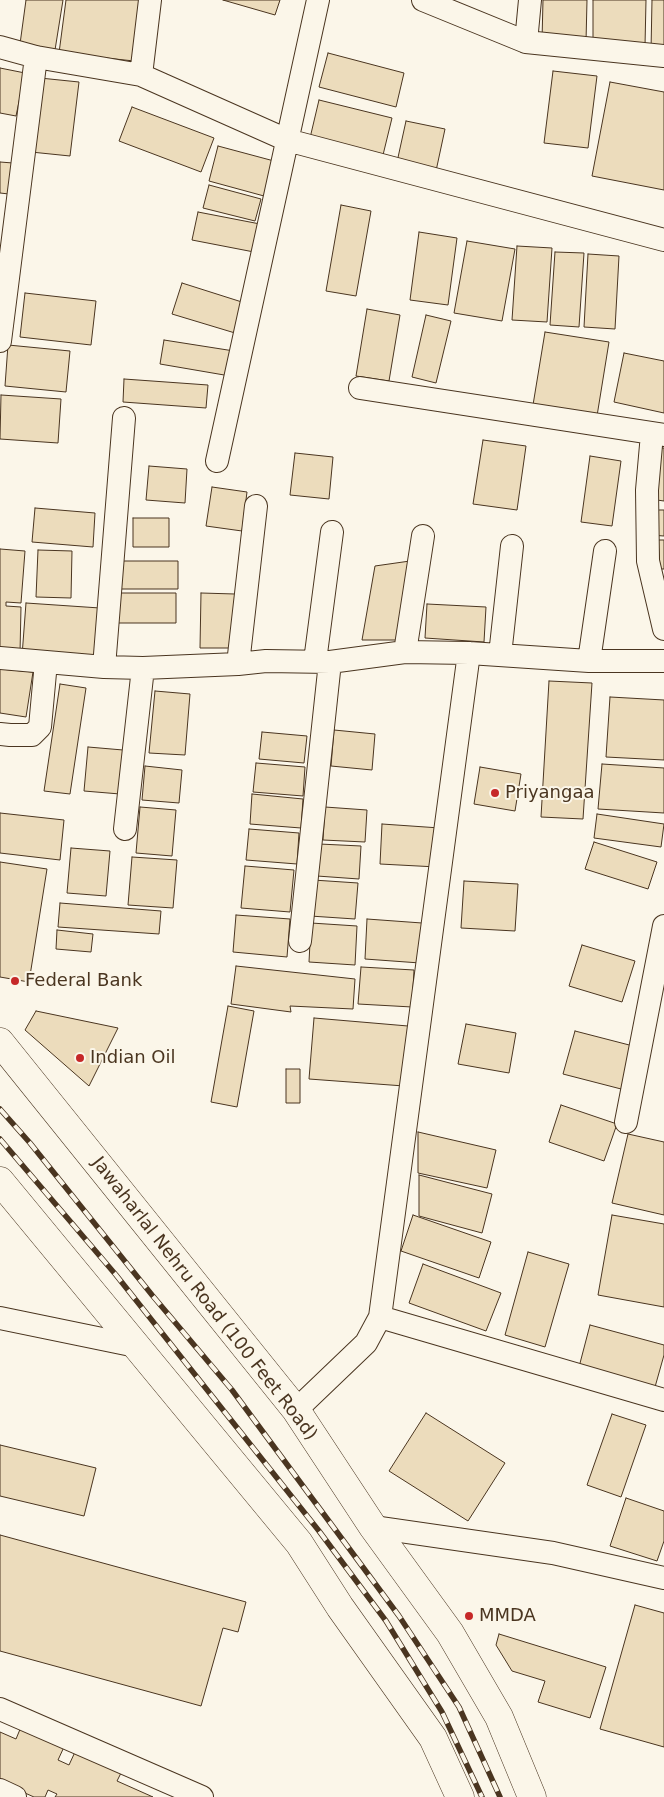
<!DOCTYPE html>
<html>
<head>
<meta charset="utf-8">
<style>
  body { margin:0 }
  canvas { display:block; background:#fbf6e9 }
</style>
</head>
<body>
<canvas width="664" height="1797"></canvas>
<script>
const context = document.querySelector('canvas').getContext('2d');
context.lineJoin = 'round';
function paint(path, color) { context.fillStyle = color; context.fill(path, 'evenodd'); }
const shape = rows => new Path2D(rows.map(r => 'M' + r).join(''));
function trace(path, color, width, dash) { context.strokeStyle = color; context.lineWidth = width; context.lineCap = dash ? 'butt' : 'round'; context.setLineDash(dash || []); context.stroke(path); }
function drawText(font, color, halo, rows, align = 'center') {
  context.font = font + ' "DejaVu Sans",sans-serif'; context.lineWidth = 4; context.setLineDash([]); context.textBaseline = 'middle'; context.strokeStyle = halo; context.fillStyle = color; for (const [text, x, y, turn = 0] of rows) {
    context.save(); context.translate(x, y); context.rotate((+turn || 0) * Math.PI / 180); context.textAlign = isNaN(turn) ? turn : align; if (halo) context.strokeText(text, 0, 0); context.fillText(text, 0, 0); context.restore();
  }
}
const building = shape([
  [26,0,63,0,55,50,20,44,26,0],
  [66,0,141,0,134,61,59,53,66,0],
  [223,0,280,0,275,15,223,0],
  [543,0,587,0,586,42,542,41,543,0],
  [593,0,646,0,645,46,593,45,593,0],
  [652,0,664,0,664,51,651,51,652,0],
  [328,53,404,73,396,107,319,87,328,53],
  [0,68,25,73,16,116,0,113,0,68],
  [553,71,597,76,588,148,544,143,553,71],
  [40,78,79,82,70,156,31,152,40,78],
  [610,82,664,92,664,190,592,176,610,82],
  [319,100,392,118,383,155,310,138,319,100],
  [132,107,214,138,201,172,119,141,132,107],
  [406,121,445,129,436,171,397,162,406,121],
  [218,146,274,161,264,196,209,181,218,146],
  [0,162,13,163,9,194,0,193,0,162],
  [209,185,261,199,255,221,203,208,209,185],
  [341,205,371,211,356,296,326,291,341,205],
  [198,212,260,224,254,252,192,240,198,212],
  [419,232,457,238,448,305,410,300,419,232],
  [467,241,515,249,502,321,454,313,467,241],
  [517,246,552,248,547,322,512,320,517,246],
  [555,252,584,253,579,327,550,325,555,252],
  [588,254,619,256,615,329,584,327,588,254],
  [182,283,245,303,235,333,172,314,182,283],
  [25,293,96,301,91,345,20,337,25,293],
  [367,309,400,315,389,381,356,376,367,309],
  [426,315,451,321,436,383,412,377,426,315],
  [545,332,609,342,597,416,533,405,545,332],
  [164,340,234,351,230,376,160,364,164,340],
  [8,345,70,351,66,392,5,386,8,345],
  [624,353,664,361,664,413,614,402,624,353],
  [124,379,208,385,206,408,123,402,124,379],
  [1,395,61,399,58,443,0,439,1,395],
  [483,440,526,446,517,510,473,504,483,440],
  [658,448,664,448,664,501,650,499,658,448],
  [295,453,333,457,329,499,290,495,295,453],
  [590,456,621,461,612,526,581,522,590,456],
  [149,466,187,469,185,503,146,500,149,466],
  [212,487,247,492,242,531,206,526,212,487],
  [35,508,95,513,93,547,32,542,35,508],
  [651,510,664,510,664,536,650,535,651,510],
  [133,518,169,518,169,547,133,547,133,518],
  [658,540,664,540,664,569,660,569,658,540],
  [0,549,25,551,21,603,6,602,6,606,21,607,20,653,0,653,0,549],
  [38,550,72,551,71,598,36,597,38,550],
  [117,561,178,561,178,589,117,589,117,561],
  [410,561,403,640,362,640,375,566,410,561],
  [114,593,176,593,176,623,114,623,114,593],
  [201,593,235,594,235,648,200,648,201,593],
  [26,603,100,608,97,661,22,656,26,603],
  [427,604,486,607,484,642,425,638,427,604],
  [0,669,33,672,26,717,0,713,0,669],
  [549,681,592,683,583,819,541,817,549,681],
  [60,684,86,688,70,794,44,791,60,684],
  [155,691,190,694,185,755,149,753,155,691],
  [610,697,664,700,664,760,606,757,610,697],
  [334,730,375,734,372,770,331,766,334,730],
  [262,732,307,736,304,763,259,759,262,732],
  [88,747,123,750,120,794,84,791,88,747],
  [256,763,305,767,303,796,253,792,256,763],
  [602,764,664,768,664,813,598,809,602,764],
  [145,766,182,770,179,803,142,800,145,766],
  [480,767,521,774,515,811,474,804,480,767],
  [252,794,303,799,301,828,250,824,252,794],
  [140,807,176,810,172,856,136,853,140,807],
  [325,807,367,810,365,842,323,840,325,807],
  [0,813,64,820,60,860,0,853,0,813],
  [597,814,664,824,661,847,594,838,597,814],
  [382,824,440,828,437,867,380,864,382,824],
  [249,829,299,833,297,864,246,860,249,829],
  [594,842,657,862,648,889,585,869,594,842],
  [319,844,361,846,359,879,317,876,319,844],
  [71,848,110,851,106,896,67,893,71,848],
  [132,857,177,860,173,908,128,905,132,857],
  [0,862,47,869,29,982,0,977,0,862],
  [245,866,294,870,290,912,241,908,245,866],
  [313,880,358,883,355,919,310,916,313,880],
  [464,881,518,884,515,931,461,928,464,881],
  [60,903,161,911,159,934,58,927,60,903],
  [236,915,290,919,287,957,233,952,236,915],
  [367,919,422,923,420,963,365,959,367,919],
  [311,923,357,926,355,965,309,962,311,923],
  [57,930,93,934,91,952,56,949,57,930],
  [582,945,635,961,622,1002,569,986,582,945],
  [236,966,355,979,353,1009,290,1006,291,1012,231,1004,236,966],
  [361,967,414,970,412,1007,358,1004,361,967],
  [228,1006,254,1011,237,1107,211,1102,228,1006],
  [36,1011,118,1028,89,1086,25,1030,36,1011],
  [314,1018,408,1026,404,1086,309,1079,314,1018],
  [466,1024,516,1033,509,1073,458,1064,466,1024],
  [575,1031,637,1047,625,1090,563,1074,575,1031],
  [286,1069,300,1069,300,1103,286,1103,286,1069],
  [561,1105,617,1124,604,1161,549,1142,561,1105],
  [418,1132,496,1150,487,1188,418,1173,418,1132],
  [628,1134,664,1142,664,1215,612,1203,628,1134],
  [419,1175,492,1194,482,1233,419,1216,419,1175],
  [413,1215,491,1242,479,1278,401,1251,413,1215],
  [612,1215,664,1224,664,1307,598,1295,612,1215],
  [528,1252,569,1264,545,1347,505,1335,528,1252],
  [423,1264,501,1293,486,1331,409,1303,423,1264],
  [590,1325,664,1345,664,1355,655,1387,579,1367,590,1325],
  [426,1413,505,1463,468,1521,389,1471,426,1413],
  [612,1414,646,1425,621,1497,587,1485,612,1414],
  [0,1445,96,1468,84,1516,0,1496,0,1445],
  [626,1498,664,1511,664,1541,657,1561,610,1546,626,1498],
  [0,1535,246,1602,238,1632,223,1628,201,1706,0,1651,0,1535],
  [635,1605,664,1613,664,1747,600,1729,635,1605],
  [499,1634,606,1667,590,1718,538,1702,545,1681,512,1671,496,1645,499,1634],
  [21,1727,64,1747,58,1760,69,1765,75,1752,121,1773,117,1781,153,1797,55,1797,57,1794,48,1790,45,1797,34,1797,0,1782,0,1732,16,1739,21,1727]
]);
const street = shape([
  [423,0,526,42,664,56],
  [526,42,530,0],
  [0,47,36,57,141,75,287,140,664,240],
  [141,75,150,0],
  [0,341,36,57],
  [360,388,664,435],
  [652,434,647,490,648,561,664,629],
  [217,461,318,0],
  [405,652,423,536],
  [500,655,512,546],
  [0,658,104,667,143,668,238,664,266,661,330,662,405,652,469,653,589,661,664,661],
  [315,661,332,532],
  [589,661,605,551],
  [238,664,256,506],
  [104,667,124,418],
  [0,734,10,735,32,735,40,727,46,662],
  [125,829,143,668],
  [300,941,330,662],
  [626,1122,664,926],
  [380,1317,664,1400],
  [0,1318,136,1346],
  [296,1410,366,1343,380,1317,469,653],
  [373,1527,553,1553,664,1578],
  [0,1709,202,1797],
  [0,1790,15,1797]
]);
const primary = shape([
  [0,1042,296,1410,373,1527,450,1633,499,1717,532,1797],
  [0,1181,299,1543,340,1607,433,1738,460,1797]
]);
const rail = shape([
  [0,1109,30,1143,152,1295,232,1390,399,1616,459,1707,500,1797],
  [0,1139,116,1275,319,1531,386,1621,442,1712,482,1797]
]);
const markers = [
  [495,793,5,"#c62828"],
  [15,981,5,"#c62828"],
  [80,1058,5,"#c62828"],
  [469,1616,5,"#c62828"]
];
const poiNames = [
  ["Priyangaa",505,793],
  ["Federal Bank",25,981],
  ["Indian Oil",90,1058],
  ["MMDA",479,1616]
];
const streetNames = [
  ["Jawaharlal Nehru Road (100 Feet Road)",204,1299,52]
];
paint(building, '#ecdcbc');
trace(building, '#4a3520', 1);
trace(street, '#4a3520', 24);
trace(primary, '#4a3520', 29);
trace(street, '#fbf6e9', 22);
trace(primary, '#fbf6e9', 28);
trace(rail, '#4a3520', 5.5);
trace(rail, '#fbf6e9', 4, [11]);
for (const [x, y, r, color] of markers) { const dot = new Path2D(); dot.arc(x, y, r, 0, 2 * Math.PI); context.fillStyle = color; context.fill(dot); trace(dot, '#fbf6e9', 2); }
drawText('18px', '#4a3520', '#fbf6e9', poiNames, 'left');
drawText('18px', '#4a3520', '#fbf6e9', streetNames);
</script>
</body>
</html>
